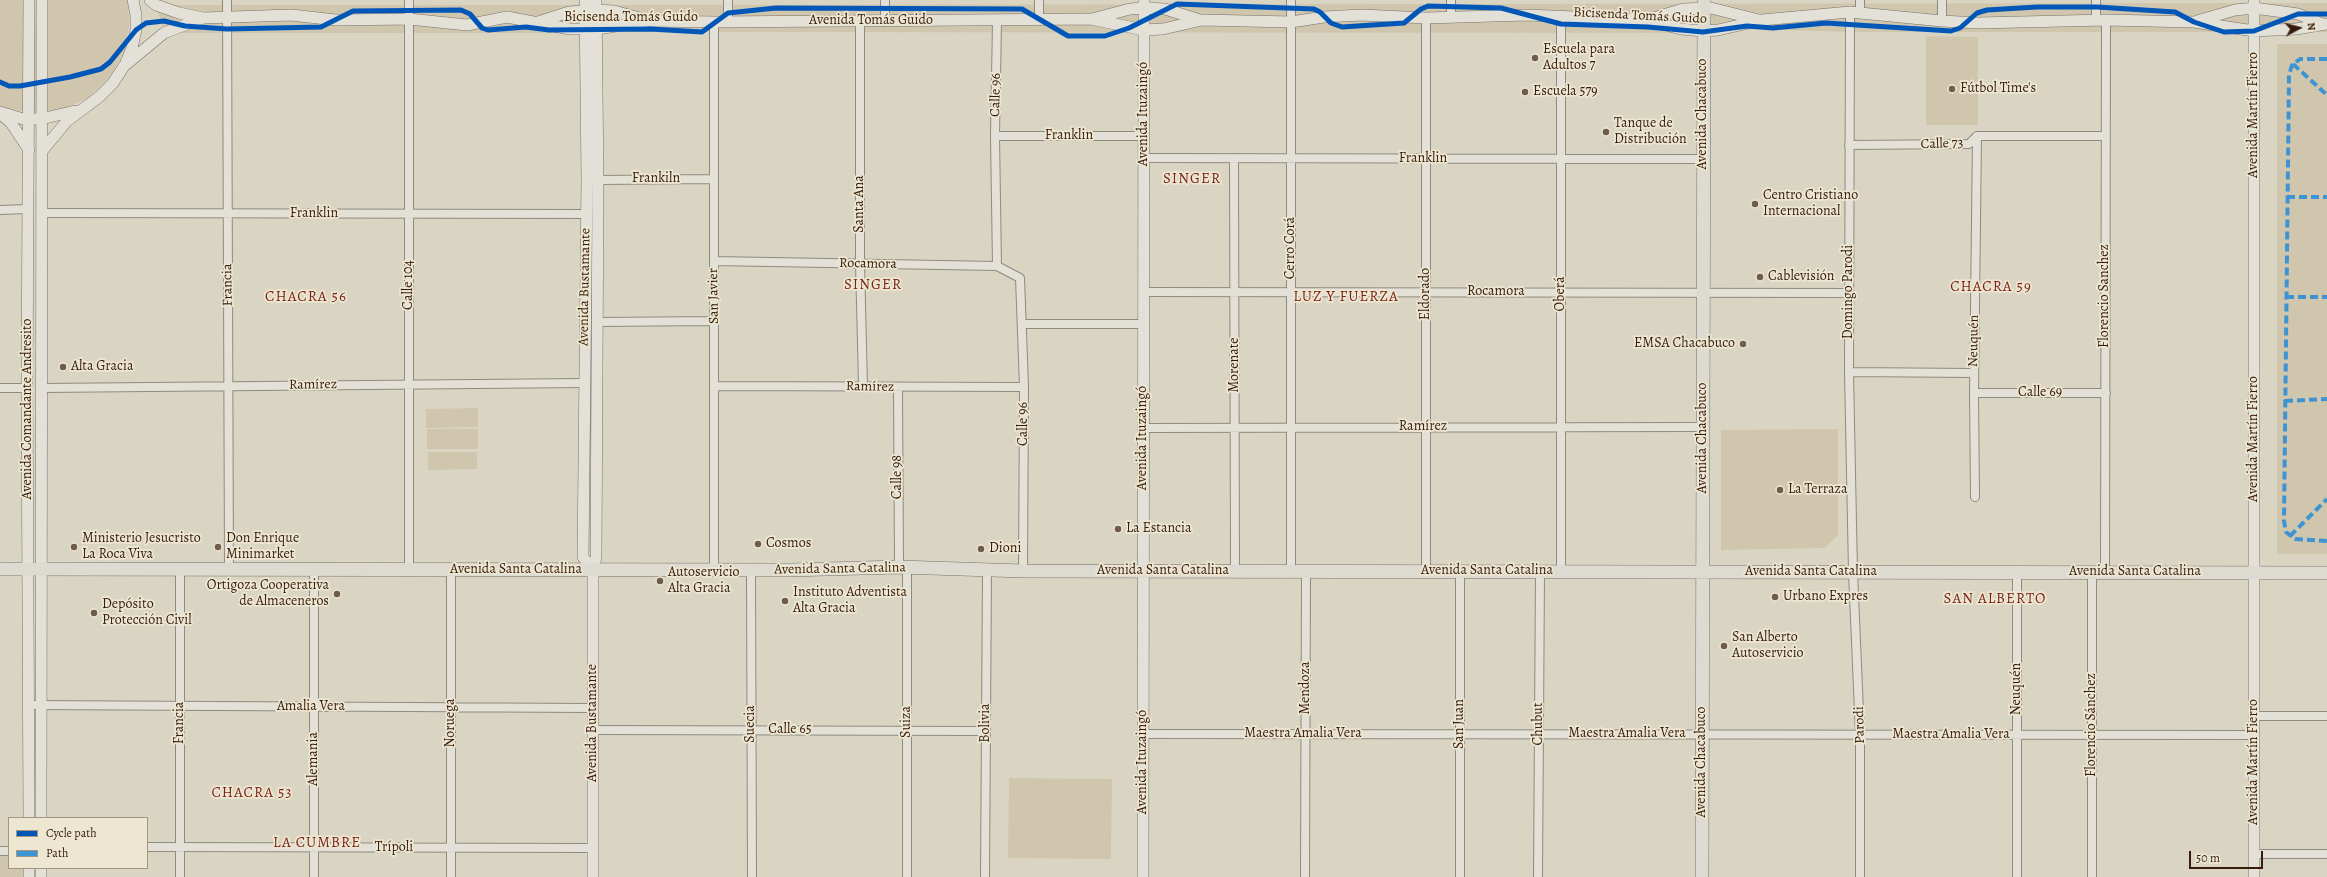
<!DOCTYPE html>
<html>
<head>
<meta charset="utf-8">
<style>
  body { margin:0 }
  #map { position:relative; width:2327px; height:877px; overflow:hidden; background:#dad5c3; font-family:Alegreya,serif }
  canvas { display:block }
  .legend { position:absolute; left:8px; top:817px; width:140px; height:52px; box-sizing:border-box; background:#ede7d2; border:1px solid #a49583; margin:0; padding:5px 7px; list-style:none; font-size:12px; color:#371b0d }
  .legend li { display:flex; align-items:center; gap:8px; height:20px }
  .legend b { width:20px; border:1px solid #a49583 }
  .north { position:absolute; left:2279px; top:8px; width:40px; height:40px; -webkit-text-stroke:3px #ede7d2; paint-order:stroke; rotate:83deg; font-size:11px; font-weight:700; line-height:16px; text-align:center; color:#371b0d }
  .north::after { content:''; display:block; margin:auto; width:14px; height:18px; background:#371b0d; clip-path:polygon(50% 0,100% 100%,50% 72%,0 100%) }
  .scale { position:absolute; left:2189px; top:851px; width:74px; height:18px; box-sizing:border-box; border:2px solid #371b0d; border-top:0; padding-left:5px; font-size:12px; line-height:14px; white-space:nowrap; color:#371b0d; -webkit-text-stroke:3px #ede7d2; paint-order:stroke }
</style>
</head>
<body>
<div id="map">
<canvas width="2327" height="877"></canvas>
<ul class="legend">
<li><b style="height:5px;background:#0057b8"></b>Cycle path</li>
<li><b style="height:5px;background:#3e94d2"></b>Path</li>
</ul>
<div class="north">N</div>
<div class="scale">50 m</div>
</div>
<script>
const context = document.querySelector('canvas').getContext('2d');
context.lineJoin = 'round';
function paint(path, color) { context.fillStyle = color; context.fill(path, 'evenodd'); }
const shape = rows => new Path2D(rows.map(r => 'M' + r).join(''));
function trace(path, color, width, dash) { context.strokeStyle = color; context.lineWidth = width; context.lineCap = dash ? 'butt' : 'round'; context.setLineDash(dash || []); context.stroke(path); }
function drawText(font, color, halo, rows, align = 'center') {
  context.font = font + ' Alegreya,serif'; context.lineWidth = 3.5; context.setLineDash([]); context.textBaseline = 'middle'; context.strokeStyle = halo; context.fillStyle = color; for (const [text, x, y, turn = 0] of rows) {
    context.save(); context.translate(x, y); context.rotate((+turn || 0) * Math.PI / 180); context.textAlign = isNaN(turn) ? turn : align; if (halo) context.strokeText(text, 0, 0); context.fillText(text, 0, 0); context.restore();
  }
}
const green = shape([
  [0,0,127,0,130,22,124,51,110,77,88,98,62,110,32,113,3,108,0,106],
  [588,0,593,0,596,5,2327,3,2327,32,1850,32,1747,29,1703,33,593,32,591,550,587,551,587,33,164,33,156,5,587,5],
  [1926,36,1978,37,1978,125,1926,125],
  [2277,44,2327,44,2327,554,2277,554],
  [478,408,478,427,426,428,426,409],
  [427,429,478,429,478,449,427,449],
  [1838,429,1838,535,1825,548,1721,550,1721,430],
  [428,452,477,452,477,469,428,470],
  [1009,778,1112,779,1111,859,1008,858],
  [0,855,9,855,9,868,23,868,23,877,0,877]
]);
const minor = shape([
  [227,0,229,569],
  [885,0,885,22],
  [1039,0,1039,18],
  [1942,0,1942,21],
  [1850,12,1849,372,1853,572,1860,735,1860,877],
  [1860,12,1860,0],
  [1561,16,1561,571],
  [1451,17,1451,0],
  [2096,20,2096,0],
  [860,21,860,263,863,386],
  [997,21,995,136,997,266],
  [728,22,728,0],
  [995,136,1143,136],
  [1849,145,1969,144,1977,136,2105,136],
  [1143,158,1703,159],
  [1234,159,1235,571],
  [598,180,713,179],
  [0,210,29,209],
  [42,213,586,214],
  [714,261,997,266,1020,278,1024,387,1023,571],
  [1143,292,1849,293],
  [597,322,714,321],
  [1023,324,1143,324],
  [1849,372,1974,373],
  [715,386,1024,387],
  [0,388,27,388],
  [42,388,584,383],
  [898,388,899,567],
  [1974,393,2106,393],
  [1143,428,1703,427],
  [1975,497,1974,393,1977,136],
  [907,568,907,877],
  [409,570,409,0],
  [714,570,714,22],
  [751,570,752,877],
  [1291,571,1291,0],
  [1426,571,1426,18],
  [2105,572,2106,20],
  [29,705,592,708],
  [2254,716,2327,716],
  [593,730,986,731],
  [1143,734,2254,735],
  [147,847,593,848],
  [0,851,9,851],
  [2254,854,2327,854],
  [180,877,180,569],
  [314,877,314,569],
  [451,877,451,570],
  [985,877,987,569],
  [1305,877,1306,571],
  [1460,877,1460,571],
  [1538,877,1540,571],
  [2017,877,2017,572],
  [2092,877,2092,572]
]);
const secondary = shape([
  [29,0,27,388,29,818],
  [150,0,156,5,179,13,203,18,291,15,336,20,409,19,467,25,507,17,570,29,597,29,648,21],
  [585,0,587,179,583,557,593,570],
  [2254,0,2254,877],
  [1092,19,1130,9,1144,8,1165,9,1200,20],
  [1647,20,1683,9,1711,8,1759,20],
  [2197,21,2235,10,2254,8,2298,14,2323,24],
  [535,23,569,12,596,10,614,11,650,21,714,22,1091,19,1144,30,1163,29,1202,20,1291,22,1324,17,1361,15,1426,18,1527,15,1647,20,1681,29,1703,31,1718,30,1762,20,1850,12,1942,21,1978,23,2106,20,2194,22,2254,31,2296,29,2327,24],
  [125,65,132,48,136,30,136,15,133,0],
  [0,112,23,119,41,119,75,111],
  [2,115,11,123,29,150],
  [42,151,67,121,99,97,113,83,124,66,164,33,203,18],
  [41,818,42,0],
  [41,868,41,877],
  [29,877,29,868],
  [593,877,593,570,596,557,598,180,596,0],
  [1143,877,1144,0]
]);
const primary = shape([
  [0,569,789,570,899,567,1023,571,2327,573],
  [1702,877,1704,0]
]);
const quiet = shape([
  [2327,59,2300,59,2292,65,2289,75,2284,521,2286,532,2295,539,2327,541],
  [2293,64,2327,95],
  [2287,197,2327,197],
  [2286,297,2327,297],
  [2285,401,2327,399],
  [2290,536,2327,499]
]);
const cycleway = shape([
  [0,82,9,86,20,86,70,77,101,69,110,62,136,30,146,23,164,21,185,26,227,29,321,27,353,11,461,10,470,14,482,28,488,30,526,27,549,30,650,29,702,32,728,13,776,8,1022,9,1068,36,1105,36,1129,28,1177,4,1314,9,1320,12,1331,23,1342,27,1404,23,1421,9,1428,6,1501,8,1561,24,1648,27,1703,32,1747,26,1773,28,1826,23,1951,31,1960,28,1977,13,1987,10,2037,7,2097,7,2175,12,2194,22,2224,32,2254,31,2298,14,2327,14]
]);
const markers = [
  [1535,58,4,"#705c4d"],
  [1952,89,4,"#705c4d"],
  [1525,92,4,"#705c4d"],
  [1606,132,4,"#705c4d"],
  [1755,204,4,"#705c4d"],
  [1760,277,4,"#705c4d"],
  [1743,344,4,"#705c4d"],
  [63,367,4,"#705c4d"],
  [1780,490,4,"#705c4d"],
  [1118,529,4,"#705c4d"],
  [758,544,4,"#705c4d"],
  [74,547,4,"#705c4d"],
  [218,547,4,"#705c4d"],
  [981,549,4,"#705c4d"],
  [660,581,4,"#705c4d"],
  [337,594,4,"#705c4d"],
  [1775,597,4,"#705c4d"],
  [785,601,4,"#705c4d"],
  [94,613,4,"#705c4d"],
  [1724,646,4,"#705c4d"]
];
const streetNames = [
  ["Bicisenda Tomás Guido",1640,16,3],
  ["Bicisenda Tomás Guido",631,18],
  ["Avenida Tomás Guido",871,21],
  ["Calle 96",996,95,-89],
  ["Avenida Ituzaingó",1144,114,-90],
  ["Avenida Chacabuco",1703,114,-90],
  ["Avenida Martín Fierro",2254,115,-90],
  ["Franklin",1069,136],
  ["Calle 73",1942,144,-2],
  ["Franklin",1423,159],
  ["Frankiln",656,179],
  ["Santa Ana",860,204,-90],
  ["Franklin",314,214],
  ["Cerro Corá",1291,248,-90],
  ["Rocamora",868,264,1],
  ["Francia",228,285,-91],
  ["Calle 104",409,285,-90],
  ["Avenida Bustamante",585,287,-89],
  ["Rocamora",1496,292],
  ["Domingo Parodi",1849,292,-90],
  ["Eldorado",1426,294,-90],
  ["Oberá",1561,294,-90],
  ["San Javier",714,296,-91],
  ["Florencio Sanchez",2105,296,-90],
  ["Neuquén",1974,341,-89],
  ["Morenate",1235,365,-90],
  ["Ramírez",313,385,-1],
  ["Ramírez",870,387,1],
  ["Calle 69",2040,393],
  ["Avenida Comandante Andresito",28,409,-90],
  ["Calle 96",1024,424,-90],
  ["Ramírez",1423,427],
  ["Avenida Ituzaingó",1143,438,-90],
  ["Avenida Chacabuco",1703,438,-90],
  ["Avenida Martín Fierro",2254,439,-90],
  ["Calle 98",898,477,-90],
  ["Avenida Santa Catalina",840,569,-1],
  ["Avenida Santa Catalina",516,570],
  ["Avenida Santa Catalina",1163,571],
  ["Avenida Santa Catalina",1487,571],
  ["Avenida Santa Catalina",1811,572],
  ["Avenida Santa Catalina",2135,572],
  ["Mendoza",1306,688,-90],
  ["Neuquén",2017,689,-90],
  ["Amalia Vera",311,707],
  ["Suiza",907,722,-90],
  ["Francia",180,723,-90],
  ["Noruega",451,723,-90],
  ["Avenida Bustamante",593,723,-90],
  ["Bolivia",986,723,-90],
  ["Suecia",751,724,-90],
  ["San Juan",1460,724,-90],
  ["Chubut",1539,724,-90],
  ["Parodi",1860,725,-92],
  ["Florencio Sánchez",2092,725,-90],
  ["Calle 65",790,730],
  ["Maestra Amalia Vera",1303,734],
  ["Maestra Amalia Vera",1627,734],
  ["Maestra Amalia Vera",1951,735],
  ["Alemania",314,759,-90],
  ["Avenida Ituzaingó",1143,762,-90],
  ["Avenida Chacabuco",1702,762,-90],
  ["Avenida Martín Fierro",2254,762,-90],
  ["Trípoli",394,848]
];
const poiNames = [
  ["Escuela para",1543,50],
  ["Adultos 7",1543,66],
  ["Fútbol Time's",1960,89],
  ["Escuela 579",1533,92],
  ["Tanque de",1614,124],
  ["Distribución",1614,140],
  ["Centro Cristiano",1763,196],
  ["Internacional",1763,212],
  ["Cablevisión",1768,277],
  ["EMSA Chacabuco",1735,344,"right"],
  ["Alta Gracia",71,367],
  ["La Terraza",1788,490],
  ["La Estancia",1126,529],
  ["Ministerio Jesucristo",82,539],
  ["La Roca Viva",82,555],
  ["Don Enrique",226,539],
  ["Minimarket",226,555],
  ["Cosmos",766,544],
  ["Dioni",989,549],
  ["Autoservicio",668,573],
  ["Alta Gracia",668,589],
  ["Ortigoza Cooperativa",329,586,"right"],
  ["de Almaceneros",329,602,"right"],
  ["Instituto Adventista",793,593],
  ["Alta Gracia",793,609],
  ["Urbano Expres",1783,597],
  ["Depósito",102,605],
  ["Protección Civil",102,621],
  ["San Alberto",1732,638],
  ["Autoservicio",1732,654]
];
const neighbourhoodNames = [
  ["SINGER",1192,179],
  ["SINGER",873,285],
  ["CHACRA 59",1991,287],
  ["CHACRA 56",306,297],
  ["LUZ Y FUERZA",1346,297],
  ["SAN ALBERTO",1995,599],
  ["CHACRA 53",252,793],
  ["LA CUMBRE",317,843]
];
paint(green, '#d0c6ae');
trace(minor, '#908a7e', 10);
trace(secondary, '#797167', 12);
trace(primary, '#797167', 14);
trace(minor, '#e2e0d7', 8);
trace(secondary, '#e2e0d7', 11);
trace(primary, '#dddbd1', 13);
trace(quiet, '#3e94d2', 4, [8, 4]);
trace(cycleway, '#0057b8', 5);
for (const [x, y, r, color] of markers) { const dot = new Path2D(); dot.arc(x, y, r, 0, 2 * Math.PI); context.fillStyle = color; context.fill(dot); trace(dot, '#ede7d2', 1.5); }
drawText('14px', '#371b0d', '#ede7d2', streetNames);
drawText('14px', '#371b0d', '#ede7d2', poiNames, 'left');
context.letterSpacing = '1px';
drawText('15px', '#7a1f14', '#ede7d2', neighbourhoodNames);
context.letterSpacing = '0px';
</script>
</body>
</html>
